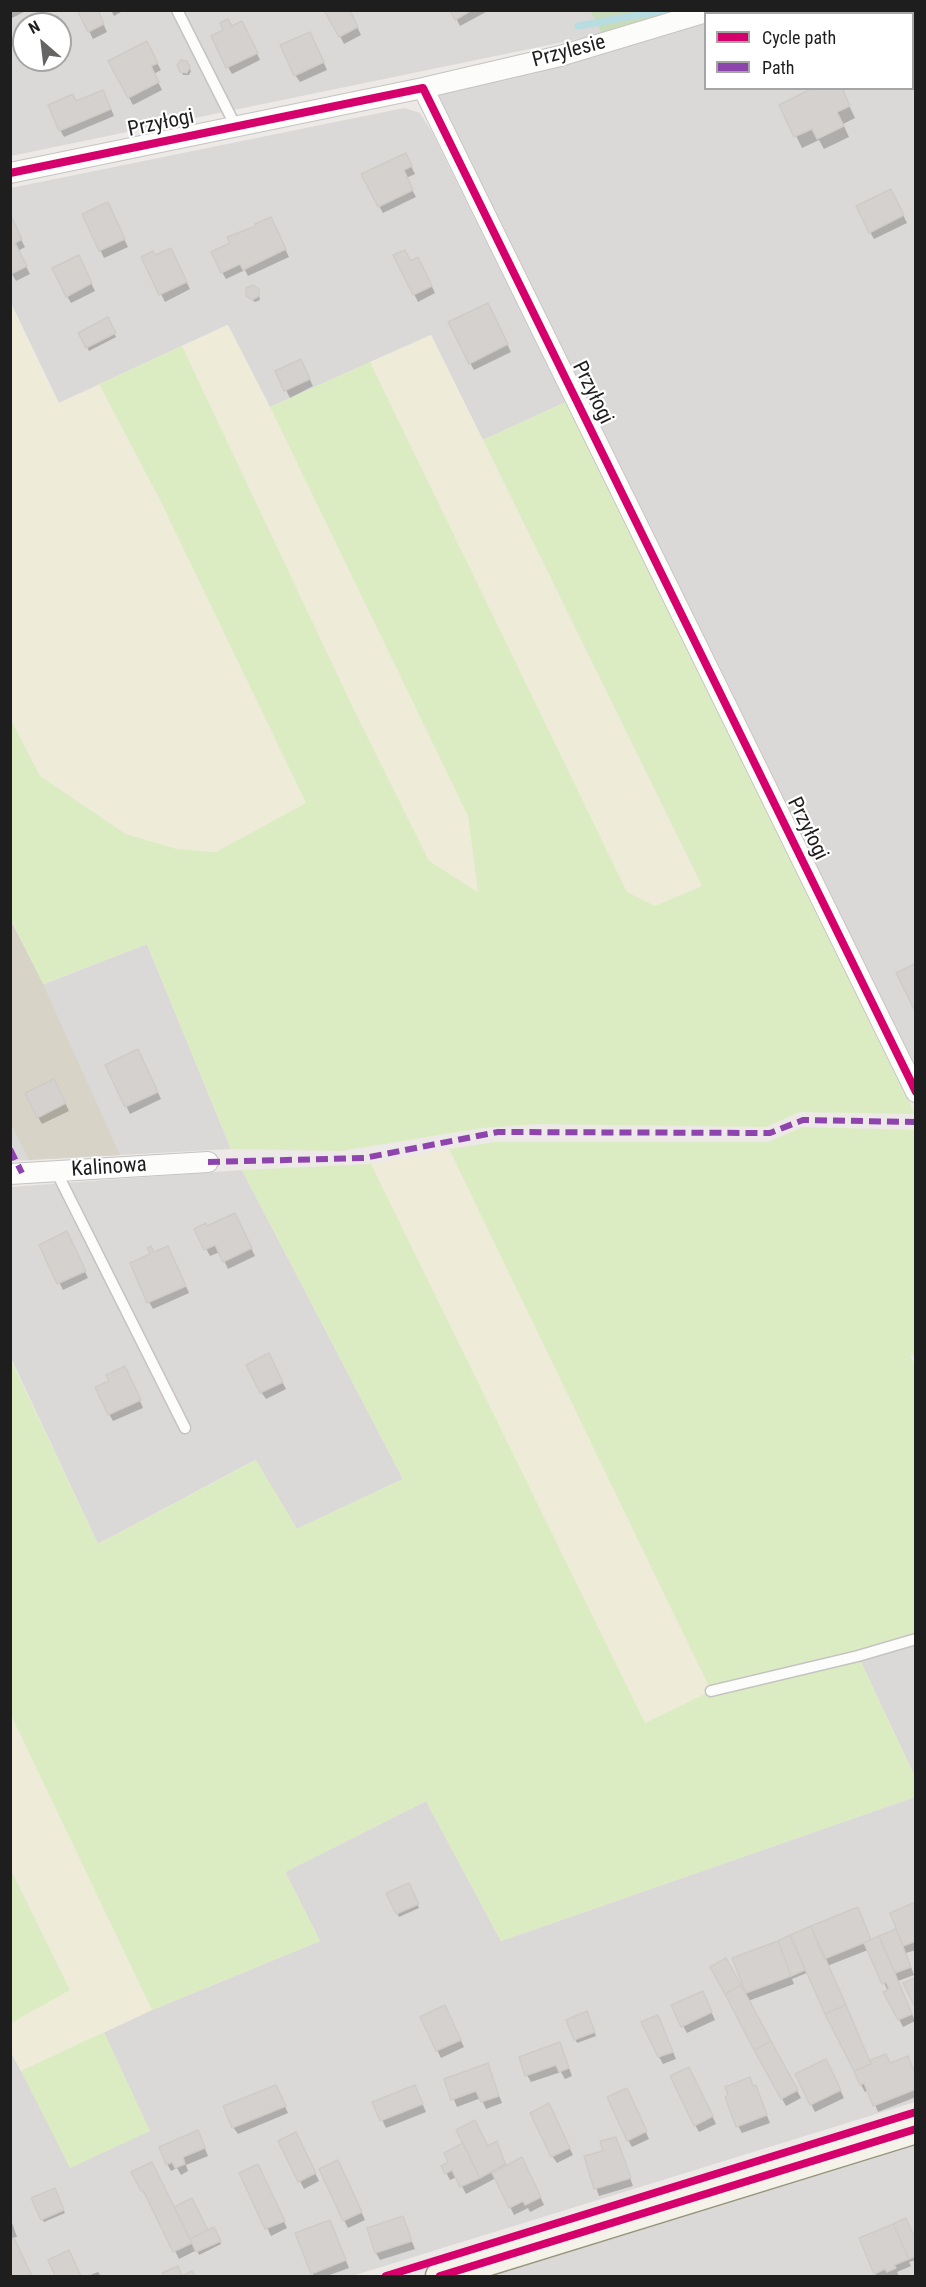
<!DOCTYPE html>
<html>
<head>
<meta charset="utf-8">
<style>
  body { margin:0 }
  #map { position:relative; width:926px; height:2287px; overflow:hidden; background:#ece9e6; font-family:"Roboto Condensed",sans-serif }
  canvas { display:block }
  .frame { position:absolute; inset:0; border:12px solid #1e1e1e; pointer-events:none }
  .legend { position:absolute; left:704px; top:12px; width:210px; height:78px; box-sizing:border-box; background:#fff; border:2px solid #a5a5a5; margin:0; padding:8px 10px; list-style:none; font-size:18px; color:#1e1e1e }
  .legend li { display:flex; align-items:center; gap:12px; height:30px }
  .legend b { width:30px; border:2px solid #a5a5a5 }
  .north { position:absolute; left:12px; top:12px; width:60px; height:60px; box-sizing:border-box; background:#fff; border:2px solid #a5a5a5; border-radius:50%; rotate:332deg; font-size:16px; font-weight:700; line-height:24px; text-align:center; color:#1e1e1e }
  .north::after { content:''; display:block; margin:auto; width:21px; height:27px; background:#666564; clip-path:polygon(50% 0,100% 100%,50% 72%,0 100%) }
</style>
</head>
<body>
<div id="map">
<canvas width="926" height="2287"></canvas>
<div class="frame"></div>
<ul class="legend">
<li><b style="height:8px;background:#d6006c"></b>Cycle path</li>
<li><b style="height:8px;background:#8e44ad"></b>Path</li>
</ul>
<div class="north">N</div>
</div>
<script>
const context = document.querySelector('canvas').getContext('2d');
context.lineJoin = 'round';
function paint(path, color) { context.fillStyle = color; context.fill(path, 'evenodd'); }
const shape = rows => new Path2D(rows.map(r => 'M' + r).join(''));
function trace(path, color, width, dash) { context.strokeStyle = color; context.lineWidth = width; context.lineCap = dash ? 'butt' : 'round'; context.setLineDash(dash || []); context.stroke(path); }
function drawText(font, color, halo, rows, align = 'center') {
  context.font = font + ' "Roboto Condensed",sans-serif'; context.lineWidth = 4.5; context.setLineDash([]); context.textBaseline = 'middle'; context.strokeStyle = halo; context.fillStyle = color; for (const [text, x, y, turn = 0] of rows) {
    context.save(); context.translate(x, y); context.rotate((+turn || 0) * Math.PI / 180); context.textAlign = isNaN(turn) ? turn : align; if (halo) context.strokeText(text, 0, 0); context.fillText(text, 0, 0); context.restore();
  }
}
const residential = shape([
  [590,10,602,34,11,156,11,11],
  [24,24,60,24,60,60,24,60],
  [730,10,915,11,915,1082,729,702,589,404,433,91,705,18,706,88,912,88,912,14,720,13],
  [404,108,420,113,432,132,566,402,483,440,431,335,270,407,227,325,59,403,11,303,11,188],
  [10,919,44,984,147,944,231,1149,11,1161],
  [242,1170,403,1479,297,1529,255,1460,98,1544,11,1358,10,1187],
  [915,1639,915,1777,858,1656],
  [915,1797,915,2102,352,2276,11,2276,10,2051,21,2071,152,2010,320,1941,285,1872,426,1801,501,1941],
  [915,2141,915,2276,482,2276]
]);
const construction = shape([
  [10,919,43,984,120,1155,29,1160,11,1124]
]);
const farmland = shape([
  [10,303,58,403,99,385,159,498,306,803,216,852,176,849,126,834,40,776,11,718],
  [228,325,270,407,468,816,478,892,429,861,356,714,182,346],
  [431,335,702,887,655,906,627,892,576,789,370,362],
  [449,1149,711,1691,644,1723,371,1164],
  [11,1715,152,2010,21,2071,11,2051,10,2023,70,1989,11,1868]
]);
const grass = shape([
  [182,346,356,714,429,861,478,892,468,816,270,407,370,362,627,892,655,906,702,886,483,440,566,402,793,861,915,1114,800,1112,766,1127,536,1124,482,1128,341,1151,231,1149,147,944,43,984,11,919,10,718,40,776,126,834,176,849,216,852,306,803,159,498,99,384],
  [803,1127,915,1130,916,1355,910,1356,916,1367,915,1639,858,1656,915,1777,915,1797,501,1941,426,1801,285,1872,320,1941,152,2010,11,1715,10,1358,98,1544,256,1460,297,1529,403,1479,242,1170,371,1164,645,1723,711,1691,449,1149,496,1142,768,1142],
  [10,1868,70,1990,11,2023,10,2023],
  [104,2032,150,2131,70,2168,21,2071]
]);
const forest = shape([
  [590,11,679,11,602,34]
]);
const shadow = shape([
  [10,10,28,10,12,18],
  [79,10,100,10,98,12,107,32,93,39],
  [111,10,120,10,121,12,114,16],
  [349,10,361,35,344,44,327,12],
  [452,10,485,10,486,12,460,26],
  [246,30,260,60,232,74,228,67],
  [314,41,327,70,300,82,295,75],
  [146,43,161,70,154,74,162,90,133,105,110,62],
  [186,63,191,71,189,75,183,75,179,66],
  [841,88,855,118,843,124,849,137,824,149,819,140,802,148,781,105],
  [107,99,114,116,64,137,60,130,77,103],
  [409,162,415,174,406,178,416,197,383,213,379,206],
  [895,198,907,223,874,239,870,232],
  [110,210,128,247,104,258,84,215],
  [10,219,25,247,18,251,30,274,16,281,10,270],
  [274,226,289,257,248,276,245,270,226,279,222,272],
  [395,256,422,266,435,293,418,302],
  [143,257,174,257,190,289,165,302],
  [82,265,95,291,71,303,67,296],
  [258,290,260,300,255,302,247,295],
  [491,312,511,352,474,370,470,363],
  [107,319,116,337,89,351,80,333],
  [304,368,313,386,290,398,277,372],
  [142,1058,161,1099,130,1114,107,1066],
  [58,1088,69,1111,42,1124,38,1117],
  [238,1222,255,1256,228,1269,220,1252,210,1256,196,1230],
  [70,1240,88,1278,63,1290,41,1245],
  [154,1254,172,1255,189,1293,153,1309,149,1302],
  [272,1362,286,1389,266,1399,261,1392],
  [129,1375,143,1408,113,1421,109,1414],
  [410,1888,419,1908,399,1917,388,1894],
  [916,1904,916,1950,906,1953,914,1975,898,1981,915,2021,903,2027,885,1992,888,1991,868,1950,827,1966,870,2062,885,2055,890,2065,916,2076,916,2097,878,2112,869,2090,865,2092,861,2085,809,1972,792,1979,794,1984,748,2001,801,2098,786,2106,712,1968,740,1987,747,1996,734,1959,857,1908,872,1941,898,1929],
  [706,2000,715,2020,687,2033,683,2026],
  [448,2014,464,2047,441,2058,437,2050],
  [588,2016,596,2036,577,2043,568,2021],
  [661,2024,676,2059,663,2064,659,2057],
  [560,2044,572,2076,565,2079,561,2072,531,2082,527,2075],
  [487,2065,502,2103,486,2109,481,2098,457,2107,446,2080],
  [830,2069,844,2098,815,2112,811,2104],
  [693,2076,716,2124,699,2132,695,2125],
  [755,2087,770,2123,742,2133,738,2126,730,2096],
  [279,2094,288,2113,238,2134,233,2127],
  [418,2094,426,2112,386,2128,374,2103],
  [630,2097,649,2139,632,2147,628,2140],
  [552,2113,573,2155,557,2163,552,2156],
  [615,2138,633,2186,599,2196,586,2157,605,2152],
  [201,2139,208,2156,186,2165,188,2171,181,2175,177,2168,171,2171,167,2164],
  [300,2141,319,2181,304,2189,280,2142],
  [497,2143,507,2167,526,2166,544,2205,530,2212,528,2208,514,2215,496,2178,466,2194,457,2177,450,2180,443,2167],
  [342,2169,365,2220,348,2228,344,2220],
  [133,2173,174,2209,208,2232,214,2229,221,2244,199,2255,197,2250,179,2259,148,2196,146,2197],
  [261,2173,287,2228,271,2236,241,2174],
  [56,2193,65,2213,44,2222,42,2219],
  [10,2217,17,2237,12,2238,31,2276,10,2276],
  [402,2218,415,2249,380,2260,376,2253],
  [330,2222,349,2268,327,2276,314,2276,312,2273],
  [916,2244,916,2260,909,2262,911,2266,897,2272,899,2276,877,2276,875,2273],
  [98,2272,101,2276,88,2276]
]);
const stream = shape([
  [578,26,666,10]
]);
const building = shape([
  [77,10,98,10,104,24,88,32,77,10],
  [328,10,350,10,358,27,339,37,325,12,328,10],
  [450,10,472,10,455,20,450,10],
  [228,19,232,26,242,21,258,53,226,68,211,36,223,30,220,23,228,19],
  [310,32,324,62,294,76,280,45,310,32],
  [147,41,158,63,151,66,159,82,128,98,108,61,147,41],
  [181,60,187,61,190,67,187,73,180,72,177,65,181,60],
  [813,88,842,88,850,106,837,112,844,126,817,139,812,129,794,137,779,105,813,88],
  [103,90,111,109,59,131,48,105,73,94,76,101,103,90],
  [406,153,412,166,404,170,413,190,378,207,361,174,406,153],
  [891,189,904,215,869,233,856,206,891,189],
  [108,202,125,239,99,251,82,214,108,202],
  [11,216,22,239,15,243,27,266,11,274,11,216],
  [271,217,286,249,243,270,240,264,221,273,211,252,230,243,227,237,256,226,255,224,271,217],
  [171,248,187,282,159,295,141,257,153,251,155,255,171,248],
  [405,250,411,261,418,257,432,286,413,295,393,255,405,250],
  [79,255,92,283,66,297,52,268,79,255],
  [253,285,259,289,259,296,252,300,246,296,246,288,253,285],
  [488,303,508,344,469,364,448,322,488,303],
  [108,317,116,333,86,348,78,333,108,317],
  [301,359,310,379,284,391,275,371,301,359],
  [916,963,916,1011,915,1011,896,973,916,963],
  [138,1049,158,1092,125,1107,105,1065,138,1049],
  [54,1079,66,1103,37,1118,25,1093,54,1079],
  [235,1213,252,1248,223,1262,215,1245,204,1250,194,1229,206,1223,207,1226,235,1213],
  [67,1231,86,1271,57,1284,39,1245,67,1231],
  [151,1246,154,1252,168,1246,186,1286,147,1303,130,1263,150,1254,147,1248,151,1246],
  [269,1353,283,1382,260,1393,246,1365,269,1353],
  [125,1366,141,1400,108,1415,95,1387,109,1381,106,1375,125,1366],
  [409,1883,419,1904,396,1914,386,1893,409,1883],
  [916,1902,916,1941,903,1946,890,1913,916,1902],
  [858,1907,871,1940,824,1959,811,1926,858,1907],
  [811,1926,846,2005,825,2014,790,1935,811,1926],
  [896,1929,911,1967,895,1973,879,1936,896,1929],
  [790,1935,805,1970,791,1976,778,1941,790,1935],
  [879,1936,912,2014,898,2020,883,1992,889,1989,886,1982,882,1984,864,1943,879,1936],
  [778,1941,791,1976,746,1993,732,1958,778,1941],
  [726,1958,741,1985,725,1994,710,1967,726,1958],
  [916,1978,916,2009,903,1983,916,1978],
  [741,1985,771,2041,754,2050,725,1994,741,1985],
  [703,1991,712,2012,681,2027,671,2005,703,1991],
  [445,2005,461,2040,436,2051,420,2017,445,2005],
  [846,2005,871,2064,854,2071,825,2014,846,2005],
  [587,2011,595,2032,574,2040,566,2020,587,2011],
  [658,2015,673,2052,658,2057,641,2022,658,2015],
  [771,2041,798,2090,781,2099,754,2050,771,2041],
  [560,2042,569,2068,559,2072,556,2065,525,2076,519,2057,560,2042],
  [886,2054,890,2063,908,2056,916,2076,916,2089,873,2106,864,2083,860,2085,854,2071,871,2064,870,2060,886,2054],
  [826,2059,841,2090,810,2105,795,2074,826,2059],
  [488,2063,499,2096,481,2102,476,2091,451,2100,444,2079,488,2063],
  [689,2067,713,2116,694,2126,670,2076,689,2067],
  [750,2077,753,2086,756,2085,767,2115,736,2127,725,2097,728,2095,725,2087,750,2077],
  [276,2085,286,2106,232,2128,223,2106,276,2085],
  [415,2085,423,2104,380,2121,372,2102,415,2085],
  [627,2088,647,2131,627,2141,607,2097,627,2088],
  [549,2103,570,2148,551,2157,530,2113,549,2103],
  [475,2120,488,2146,497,2141,505,2164,480,2178,456,2130,475,2120],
  [198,2130,205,2148,183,2157,185,2164,175,2168,172,2162,166,2165,159,2147,198,2130],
  [296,2132,316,2173,298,2182,278,2141,296,2132],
  [616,2137,631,2178,594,2189,584,2156,603,2151,600,2141,616,2137],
  [463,2143,480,2178,460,2187,452,2170,445,2174,441,2166,448,2162,444,2153,463,2143],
  [522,2157,541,2197,525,2205,523,2201,509,2208,492,2173,522,2157],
  [338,2160,362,2212,343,2221,319,2169,338,2160],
  [152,2162,192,2243,173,2252,143,2190,141,2191,131,2172,152,2162],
  [258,2164,285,2221,265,2229,239,2173,258,2164],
  [55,2188,64,2210,41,2220,31,2198,55,2188],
  [192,2198,208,2230,190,2239,174,2207,192,2198],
  [403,2216,412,2241,375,2253,367,2228,403,2216],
  [906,2218,916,2241,916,2256,909,2259,893,2224,906,2218],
  [330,2220,346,2260,311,2274,295,2233,330,2220],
  [893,2224,909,2259,894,2265,896,2268,887,2272,885,2269,874,2274,859,2238,893,2224],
  [214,2227,221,2241,196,2252,190,2239,214,2227],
  [14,2238,32,2276,10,2276,10,2240,14,2238],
  [69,2250,81,2276,55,2276,48,2260,69,2250],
  [178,2266,182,2276,192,2271,195,2276,164,2276,162,2273,178,2266]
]);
const lane = shape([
  [177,10,236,127],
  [56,1171,185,1428],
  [711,1691,858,1656,916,1639]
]);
const street = shape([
  [423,88,560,56,713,10],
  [10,173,423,88,916,1092],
  [10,1174,208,1162]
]);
const secondary = shape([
  [440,2276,916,2129]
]);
const quiet = shape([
  [10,1149,22,1173],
  [208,1162,364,1158,498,1132,770,1133,803,1120,916,1122]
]);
const cycleway = shape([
  [10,173,423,88,916,1092],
  [386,2276,916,2112],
  [440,2276,916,2129]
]);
const streetNames = [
  ["Przylesie",569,52,-15],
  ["Przyłogi",161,124,-12],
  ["Przyłogi",592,393,64],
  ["Przyłogi",807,829,64],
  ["Kalinowa",109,1168,-4]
];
paint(residential, '#dbd9d8');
paint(construction, '#d7d4c7');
paint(farmland, '#eeecd8');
paint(grass, '#dcecc2');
paint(forest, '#c9dcb9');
paint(shadow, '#0003');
trace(stream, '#b7dce2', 7);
paint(building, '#d5d1cf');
trace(building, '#cfcbc7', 1.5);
trace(lane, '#c5c4c2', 13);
trace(street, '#c5c4c2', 22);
trace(secondary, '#97967d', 31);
trace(lane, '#fcfcfb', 10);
trace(street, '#fcfcfb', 20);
trace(secondary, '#f4f2e9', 28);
trace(quiet, '#8e44ad', 6, [12, 6]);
trace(cycleway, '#d6006c', 8);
drawText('21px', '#1e1e1e', '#fff', streetNames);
</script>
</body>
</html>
